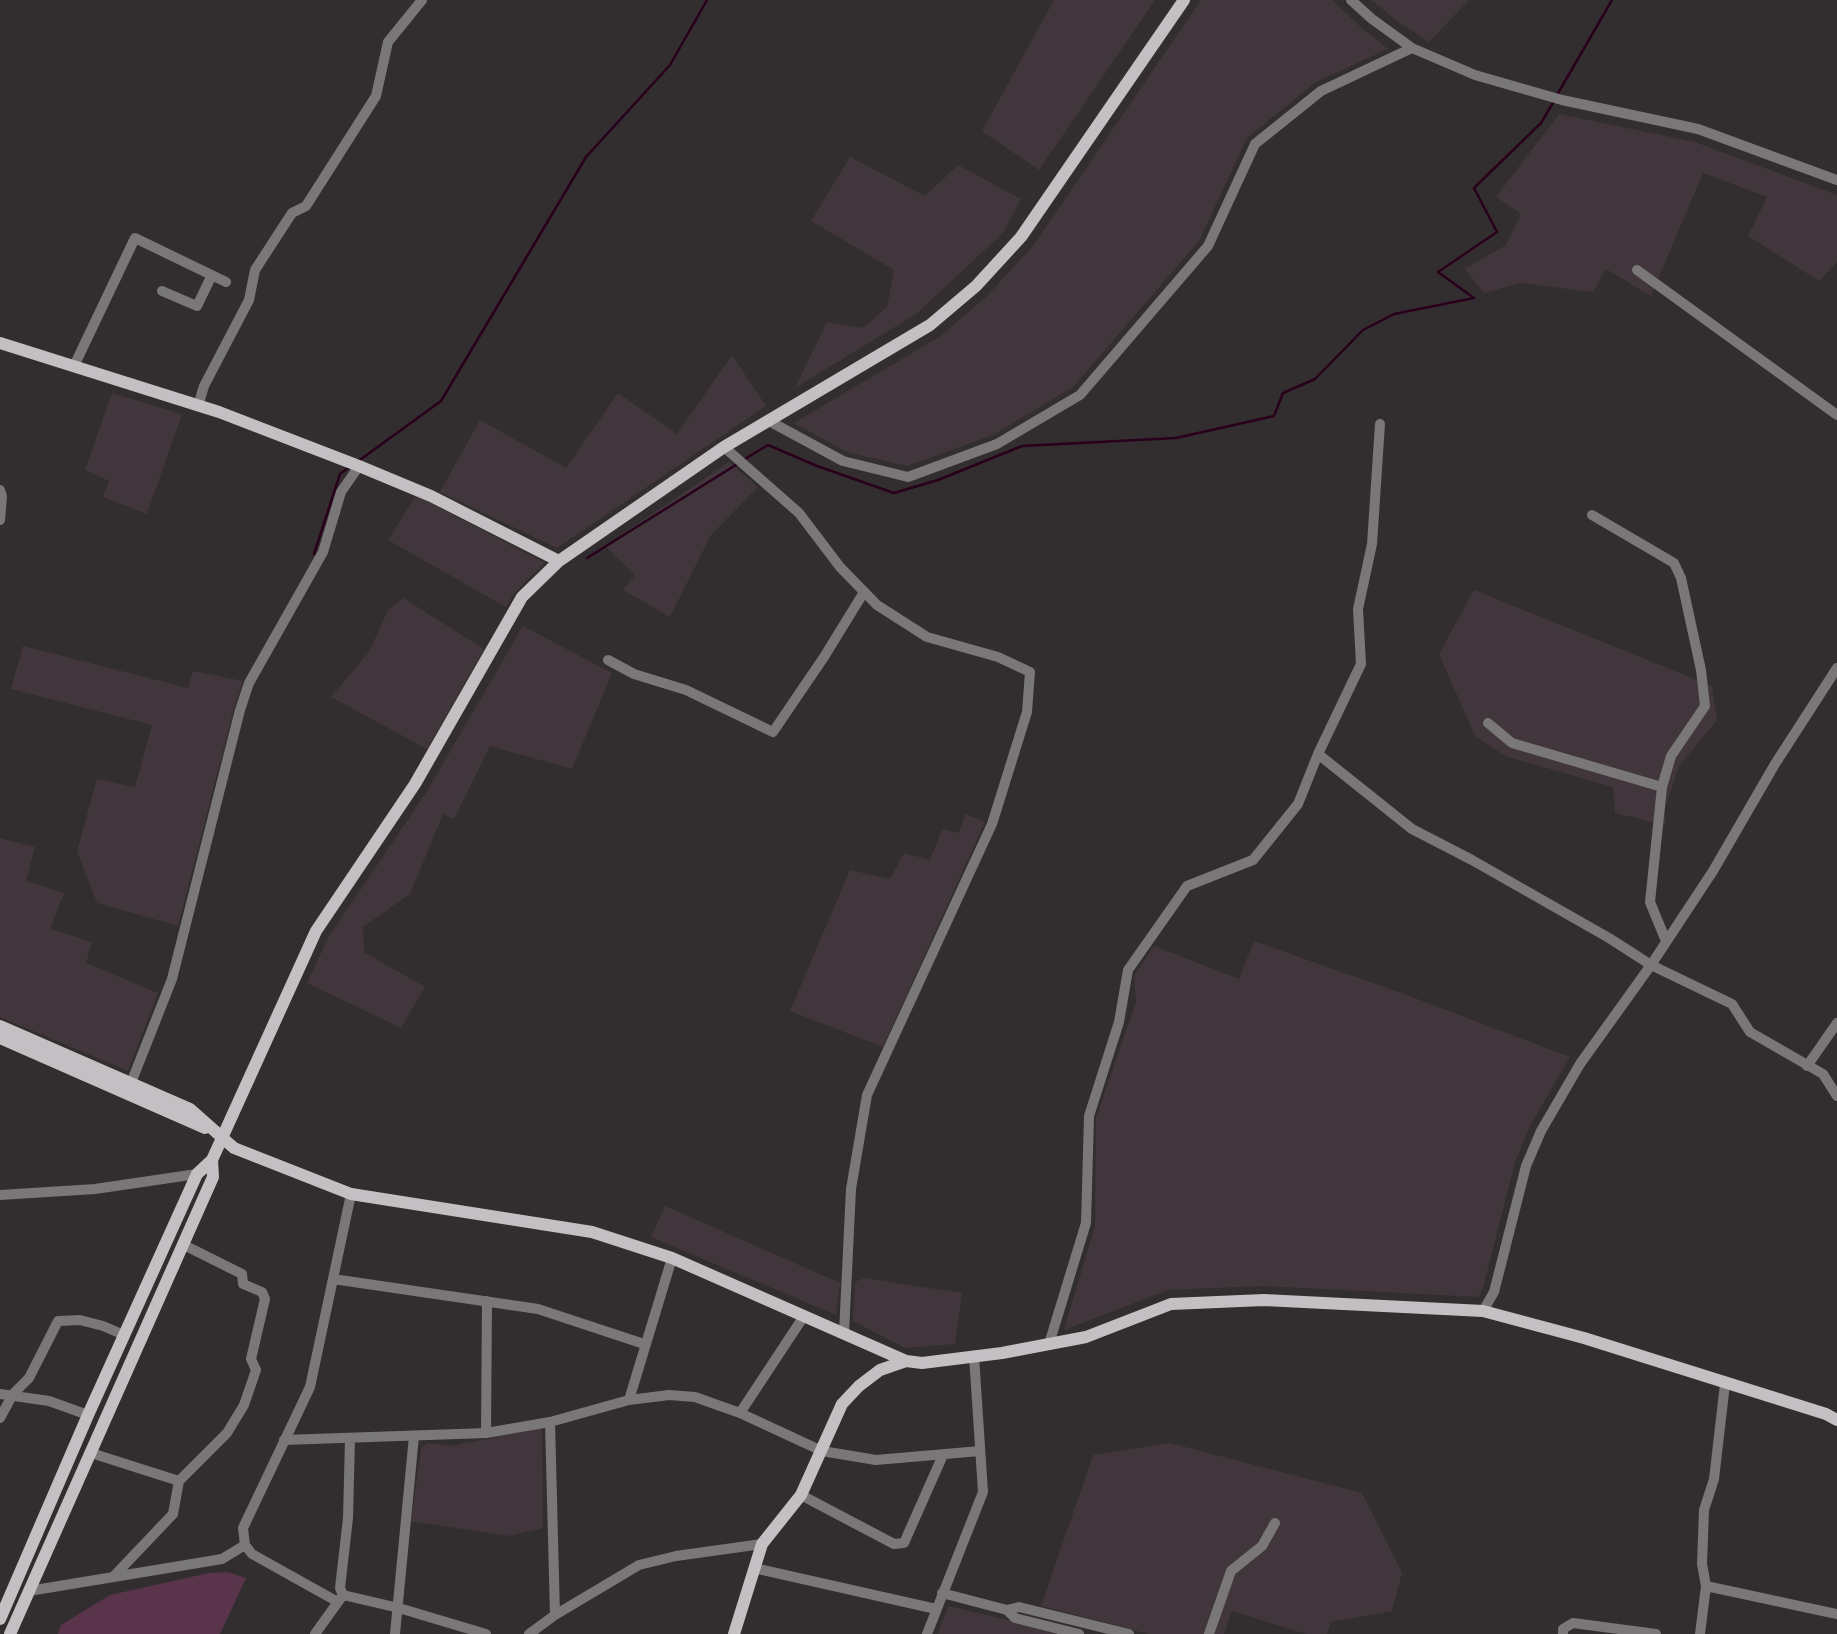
<!DOCTYPE html>
<html>
<head>
<meta charset="utf-8">
<style>
  body { margin:0 }
  canvas { display:block; background:#322d2f }
</style>
</head>
<body>
<canvas width="1837" height="1634"></canvas>
<script>
const context = document.querySelector('canvas').getContext('2d');
context.lineJoin = 'round';
function paint(path, color) { context.fillStyle = color; context.fill(path, 'evenodd'); }
const shape = rows => new Path2D(rows.map(r => 'M' + r).join(''));
function trace(path, color, width, dash) { context.strokeStyle = color; context.lineWidth = width; context.lineCap = dash ? 'butt' : 'round'; context.setLineDash(dash || []); context.stroke(path); }
const built = shape([
  [1054,0,1155,0,1039,170,982,131],
  [1201,0,1332,0,1363,29,1388,49,1316,82,1247,138,1199,241,1073,387,993,435,907,466,847,452,794,423,939,337,986,297,1033,246],
  [1371,0,1469,0,1429,42,1400,23],
  [1559,114,1695,142,1837,195,1837,262,1819,281,1748,236,1767,197,1703,173,1651,296,1606,269,1593,292,1520,283,1484,293,1465,269,1506,245,1521,214,1496,197],
  [850,157,925,196,958,165,1021,199,1003,233,916,314,795,388,827,322,863,328,887,307,894,270,811,221],
  [732,355,766,406,557,548,440,492,480,420,566,468,618,393,677,434],
  [112,393,182,414,147,514,103,497,109,481,85,470],
  [729,462,758,487,711,535,670,617,623,590,635,575,605,546],
  [416,495,545,563,515,592,506,607,388,540],
  [1474,590,1712,686,1717,720,1679,766,1665,808,1665,825,1615,813,1613,787,1505,756,1475,736,1439,654],
  [403,598,484,649,427,749,331,697,369,652,388,610],
  [523,626,612,673,572,769,490,746,454,819,443,814,410,894,363,927,364,952,425,987,401,1028,307,983,328,938,427,791],
  [23,646,188,688,193,671,243,681,234,708,178,926,97,903,77,851,97,779,135,787,152,725,11,689],
  [965,814,985,822,883,1047,790,1011,850,870,890,879,904,853,930,860,942,829,959,833],
  [0,838,35,847,26,881,64,893,50,929,92,942,86,963,158,993,128,1071,0,1017],
  [1254,941,1404,994,1570,1057,1530,1126,1515,1162,1483,1288,1478,1297,1264,1286,1168,1290,1064,1330,1095,1226,1096,1118,1136,1002,1134,976,1154,946,1239,979],
  [665,1206,840,1283,836,1315,651,1237],
  [864,1278,962,1293,955,1344,905,1348,853,1321,855,1282],
  [542,1428,543,1528,508,1536,411,1521,421,1449,427,1443,452,1446],
  [1170,1443,1362,1493,1402,1573,1392,1611,1331,1622,1327,1634,1306,1634,1232,1611,1224,1634,1148,1634,1041,1606,1093,1455],
  [948,1606,1055,1631,1055,1634,938,1634]
]);
const green = shape([
  [227,1572,246,1578,220,1634,58,1634,61,1625,110,1595,209,1573]
]);
const stream = shape([
  [1557,95,1612,0],
  [745,459,768,445,817,466,894,493,938,480,1022,446,1176,438,1274,416,1283,393,1315,379,1363,330,1394,314,1474,298,1438,272,1497,232,1474,188,1541,123,1554,101],
  [357,462,441,401,586,157,670,65,707,0],
  [314,554,340,474,348,468],
  [587,558,739,463]
]);
const minor = shape([
  [1351,0,1372,19,1412,48,1475,75,1562,100,1698,129,1837,180],
  [1637,270,1837,415],
  [162,291,197,306,212,275],
  [74,366,135,238,226,282],
  [198,406,204,386,249,300,255,270,292,213,306,206,376,96,388,42,422,0],
  [769,421,843,461,908,477,997,444,1080,395,1208,246,1255,144,1321,91,1412,48],
  [724,447,799,513,840,567,877,605,927,637,998,657,1030,672,1027,712,992,824,867,1095,851,1189,844,1333],
  [0,490,2,496,0,520],
  [1592,515,1674,563,1681,578,1701,670,1705,706,1671,756,1662,787,1650,902,1666,941],
  [608,660,634,674,686,690,773,732,824,657,864,592],
  [1488,723,1512,743,1662,787],
  [1318,754,1412,829,1472,860,1609,938,1651,965,1732,1004,1750,1032,1823,1074,1837,1096],
  [1807,1066,1837,1023],
  [131,1083,172,979,240,710,249,683,323,552,341,492,359,466],
  [0,1195,95,1189,197,1174],
  [333,1279,538,1309,644,1344],
  [1483,1311,1494,1292,1526,1166,1541,1131,1580,1064,1651,965,1713,871,1775,764,1837,668],
  [1049,1344,1086,1223,1089,1116,1119,1022,1128,970,1187,886,1253,860,1298,804,1318,754,1361,664,1358,609,1372,544,1380,424],
  [1725,1384,1714,1479,1704,1510,1702,1564,1706,1586,1837,1614],
  [0,1394,49,1401,88,1415],
  [629,1400,672,1258],
  [740,1413,804,1316],
  [0,1418,13,1394,29,1378,58,1321,80,1320,103,1326,124,1335],
  [550,1422,555,1615],
  [486,1433,487,1301],
  [284,1440,486,1433,550,1422,629,1400,669,1395,695,1397,740,1413,822,1451,876,1460,980,1451],
  [91,1453,179,1481],
  [801,1495,894,1544,904,1543,943,1455],
  [754,1568,936,1609],
  [115,1575,173,1514,179,1481,227,1433,244,1405,256,1370,251,1359,265,1299,262,1292,243,1284,242,1274,184,1245],
  [29,1591,222,1559,245,1545],
  [942,1593,1007,1610,1015,1618,1079,1634],
  [343,1595,340,1588,348,1518,350,1438],
  [338,1602,252,1554,245,1545,243,1528,310,1387,351,1194],
  [1007,1610,1019,1607,1129,1634],
  [315,1634,343,1595,399,1608,486,1634],
  [395,1634,414,1436],
  [529,1634,555,1615,639,1565,676,1556,762,1544],
  [927,1634,983,1492,974,1356],
  [1209,1634,1231,1571,1262,1546,1275,1523],
  [1563,1634,1563,1629,1573,1623,1656,1634],
  [1700,1634,1706,1586]
]);
const major = shape([
  [0,343,219,412,359,466,431,496,559,561],
  [0,1026,190,1109,234,1148,351,1194,592,1232,672,1258,906,1361,922,1363,1002,1353,1086,1337,1171,1304,1264,1300,1483,1311,1584,1338,1826,1414,1837,1420],
  [0,1038,205,1128],
  [0,1619,88,1415,197,1174,212,1160,316,931,415,784,522,597,559,561,724,447,930,325,976,286,1021,237,1184,0],
  [10,1634,213,1177,212,1160],
  [734,1634,762,1544,801,1495,842,1404,859,1386,880,1370,906,1361]
]);
paint(built, '#40363c');
paint(green, '#59344a');
trace(stream, '#29001c', 2.5);
trace(minor, '#797778', 10);
trace(major, '#c4bfc2', 12);
</script>
</body>
</html>
